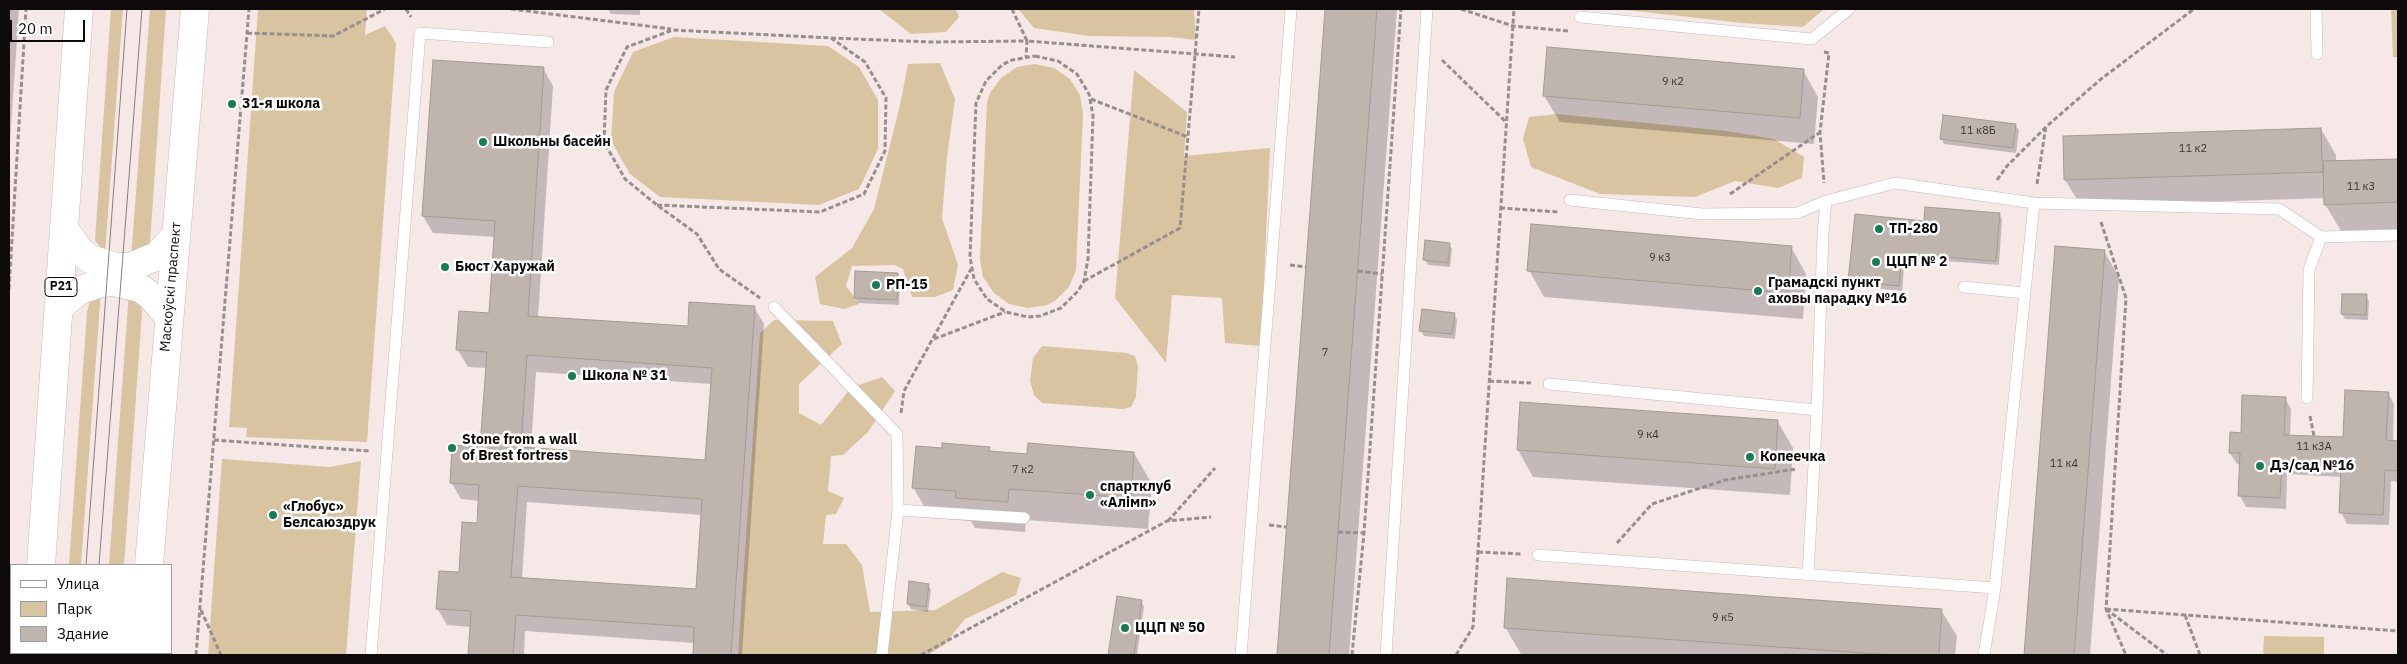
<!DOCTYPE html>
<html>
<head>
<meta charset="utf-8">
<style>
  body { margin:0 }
  #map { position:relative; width:2407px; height:664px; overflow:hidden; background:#f6e8e7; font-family:"IBM Plex Sans",sans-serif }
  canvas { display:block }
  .frame { position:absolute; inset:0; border:10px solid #0e0a0a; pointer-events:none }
  .legend { position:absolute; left:10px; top:564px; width:162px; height:90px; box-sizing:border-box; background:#fff; border:1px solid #9f9d9d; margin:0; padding:6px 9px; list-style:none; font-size:15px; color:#0e0a0a }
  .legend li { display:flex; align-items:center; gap:10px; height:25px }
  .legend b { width:25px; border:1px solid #9f9d9d }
  .scale { position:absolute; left:10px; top:20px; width:75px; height:22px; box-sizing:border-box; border:2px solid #0e0a0a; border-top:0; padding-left:6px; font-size:15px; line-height:18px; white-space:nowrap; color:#0e0a0a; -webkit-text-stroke:4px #fff; paint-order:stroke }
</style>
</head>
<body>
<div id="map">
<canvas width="2407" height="664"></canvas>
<div class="frame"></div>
<ul class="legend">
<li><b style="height:6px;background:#fff"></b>Улица</li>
<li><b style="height:14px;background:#d9c4a1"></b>Парк</li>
<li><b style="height:14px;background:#bfb4ae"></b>Здание</li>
</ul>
<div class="scale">20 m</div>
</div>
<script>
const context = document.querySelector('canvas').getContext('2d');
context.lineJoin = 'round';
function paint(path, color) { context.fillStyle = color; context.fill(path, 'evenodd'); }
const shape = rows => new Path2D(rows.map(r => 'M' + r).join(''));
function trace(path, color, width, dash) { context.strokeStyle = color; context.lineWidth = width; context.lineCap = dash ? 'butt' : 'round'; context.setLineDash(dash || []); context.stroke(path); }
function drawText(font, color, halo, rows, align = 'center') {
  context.font = font + ' "IBM Plex Sans",sans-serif'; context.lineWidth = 5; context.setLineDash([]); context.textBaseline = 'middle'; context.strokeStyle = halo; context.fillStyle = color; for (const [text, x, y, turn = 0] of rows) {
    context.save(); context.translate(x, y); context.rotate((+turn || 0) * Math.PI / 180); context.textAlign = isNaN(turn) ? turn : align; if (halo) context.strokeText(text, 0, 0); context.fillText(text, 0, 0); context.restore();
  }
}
const green = shape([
  [111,9,123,9,105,254,95,240],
  [150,9,166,9,150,243,142,254,131,258],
  [258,9,367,9,365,35,385,26,396,43,367,442,246,437,247,428,229,427],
  [832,9,956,9,959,17,946,32,911,34,880,10],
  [1018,9,1194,9,1196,40,1170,37,1089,36,1034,28],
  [1617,9,1822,9,1823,10,1803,27,1742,23],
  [2391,9,2398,9,2398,57,2393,57],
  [674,37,828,46,859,67,878,100,878,149,859,189,819,205,660,197,630,174,611,141,614,92,633,52],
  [940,63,955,99,947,157,942,218,958,265,953,290,935,297,912,297,903,269,894,265,852,266,846,286,859,304,844,309,820,304,815,277,852,248,874,209,900,105,908,64],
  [1035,64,1054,68,1070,79,1080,95,1083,114,1076,270,1069,287,1055,301,1047,305,1028,308,1009,304,994,293,983,277,980,259,987,102,990,93,1001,78,1017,67],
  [1134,70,1187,112,1184,156,1270,148,1261,346,1225,343,1222,298,1172,295,1166,363,1115,298],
  [1557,114,1727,131,1774,139,1804,157,1802,178,1778,188,1735,181,1695,197,1600,194,1531,167,1523,139,1529,117],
  [101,290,81,565,69,565,87,312,91,297],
  [129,292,140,300,142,312,124,565,109,565],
  [774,320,833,321,842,344,799,384,799,413,821,425,851,388,882,377,895,391,868,432,843,455,831,456,828,491,844,498,836,514,826,515,823,544,846,544,862,565,870,612,935,610,1002,572,1021,578,1016,595,965,619,944,645,928,655,738,655,760,333],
  [1042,346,1127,353,1135,356,1138,367,1136,397,1131,407,1123,409,1042,403,1034,395,1030,381,1033,358],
  [222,459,330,467,361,461,346,655,208,655],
  [2264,636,2324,637,2324,655,2263,655]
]);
const shadow = shape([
  [9,9,19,9,9,157],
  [608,9,640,9,640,15,611,14],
  [1327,9,1397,9,1349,655,1278,655],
  [543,68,553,86,538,318,689,328,754,307,764,324,742,655,694,655,694,643,525,631,524,655,469,655,471,627,447,625,437,608,460,574,478,524,480,501,461,499,451,482,481,448,487,368,468,367,458,350,491,315,496,237,433,233,423,216],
  [536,372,712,384,706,461,531,449],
  [527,502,702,515,697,591,522,579],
  [1803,70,1818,97,1814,144,1560,122,1544,96],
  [2015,125,2019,130,2016,153,1944,144,1941,138],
  [2321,129,2336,155,2336,162,2398,160,2398,229,2341,231,2325,204,2325,198,2081,206,2065,180],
  [1999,214,2002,219,1999,265,1905,258,1902,291,1853,286,1849,281,1925,222],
  [1449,244,1452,249,1450,267,1428,265,1425,260],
  [1791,247,1806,274,1803,319,1544,297,1529,270],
  [2056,247,2104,251,2119,277,2090,655,2026,655],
  [897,275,900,280,899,305,858,303,855,297],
  [2366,296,2369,301,2368,320,2345,319,2342,314],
  [1454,314,1457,320,1455,339,1424,336,1421,331],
  [2388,393,2394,404,2393,442,2398,442,2398,482,2391,481,2389,525,2347,524,2341,512,2342,477,2287,474,2286,509,2246,507,2240,496,2241,464,2237,464,2230,453,2285,398,2291,409,2290,436,2344,438],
  [1522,404,1778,422,1793,448,1790,495,1533,477,1518,450],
  [989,448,991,452,1028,455,1134,453,1152,484,1148,529,1026,520,1025,532,975,528,971,521,931,518,913,487,943,449],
  [928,585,931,590,928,612,911,609,908,604],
  [1118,598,1141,601,1144,607,1137,655,1109,655],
  [1941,610,1957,636,1955,655,1538,655,1521,654,1505,627]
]);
const building = shape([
  [1325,9,1377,9,1329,655,1277,655,1325,9],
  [1547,47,1804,69,1800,118,1543,96,1547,47],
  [433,60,544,67,528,316,688,326,689,302,755,306,731,655,693,655,694,627,516,615,513,655,468,655,471,611,436,609,439,571,459,572,462,522,477,523,479,485,450,483,452,445,480,447,487,352,456,350,459,311,489,313,495,221,422,216,433,60],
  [527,355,712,368,705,460,521,447,527,355],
  [518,486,702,499,696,589,511,577,518,486],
  [1943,115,2016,124,2013,148,1940,139,1943,115],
  [2321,128,2322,161,2398,159,2398,202,2324,205,2323,162,2323,172,2064,180,2063,136,2321,128],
  [1925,207,2000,213,1996,261,1902,254,1899,286,1848,281,1855,214,1924,221,1925,207],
  [1531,224,1792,246,1788,293,1527,271,1531,224],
  [1425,240,1450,243,1448,263,1423,260,1425,240],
  [2055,246,2105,250,2074,655,2024,655,2055,246],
  [855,271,898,273,897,300,854,298,855,271],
  [2342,294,2367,294,2366,315,2341,314,2342,294],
  [1422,309,1455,313,1452,334,1419,331,1422,309],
  [2345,390,2389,392,2386,440,2398,441,2398,471,2385,470,2383,515,2339,513,2341,466,2282,464,2280,498,2238,496,2240,453,2229,453,2230,432,2241,433,2242,395,2286,397,2284,435,2343,437,2345,390],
  [1520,402,1778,420,1775,469,1517,450,1520,402],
  [942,443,990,447,989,451,1027,454,1028,443,1134,452,1131,498,1009,489,1008,502,955,498,956,491,912,488,916,446,942,448,942,443],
  [1507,578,1942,609,1939,655,1892,655,1504,628,1507,578],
  [909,581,929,584,926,607,907,604,909,581],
  [1117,596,1142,600,1134,655,1108,655,1117,596]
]);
const path = shape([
  [406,9,411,17],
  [511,9,671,29],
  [1012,9,1027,41,1235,57],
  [1461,9,1513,26,1568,31],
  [247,33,333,36,385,9],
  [831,38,931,42,1027,41,1026,57],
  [1824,52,1829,53,1820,132,1824,183],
  [1035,56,1058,61,1077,74,1089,94,1093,116,1088,259,1084,281,1078,291,1061,308,1040,316,1028,317,1006,312,987,299,974,279,970,257,976,103,986,81,1002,65,1012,60,1035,56],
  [1442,60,1506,122],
  [1091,99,1188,137],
  [1997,180,2007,166,2047,126,2101,79,2194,9],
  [2037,184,2046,126],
  [1730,194,1819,133],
  [657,205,820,212,864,194,885,151,886,98,865,62,831,38,673,30,627,47,606,90,604,142,625,179,657,205,697,234,719,269,760,298],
  [1500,208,1558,212],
  [2101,222,2126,298,2106,609,2126,655],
  [1290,265,1306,267],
  [1358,271,1382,274],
  [1084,281,1180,228,1199,9],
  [9,289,26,9],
  [934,339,1005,312],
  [1489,381,1531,383],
  [901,413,904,391,971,269],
  [2310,416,2314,436],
  [214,440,369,451],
  [1168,521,1215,468],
  [1269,525,1286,527],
  [1338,532,1364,533],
  [1617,543,1652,504,1725,480,1796,469],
  [1478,552,1522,554],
  [2106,609,2398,631],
  [2106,609,2167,655],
  [201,610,221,655],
  [2185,615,2200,655],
  [196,655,249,9],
  [921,655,1167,521,1211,517],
  [1352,655,1364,533,1401,9],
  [1456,655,1473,627,1514,9]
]);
const lane = shape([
  [2316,9,2317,54],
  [1580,17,1812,39,1849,9],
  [1570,200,1702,214,1797,213,1826,201],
  [1964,287,2025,293],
  [774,307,897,434,898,510],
  [1549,384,1817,410],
  [2307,398,2309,270,2321,237],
  [1538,555,1995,588],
  [1808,575,1817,410,1823,234,1826,201,1895,183,2034,203,2279,209,2321,237,2398,235],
  [9,600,11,600],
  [371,655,420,33,548,42],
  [882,655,898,510,1024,518],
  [1241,655,1291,9],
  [1386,655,1427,9],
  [1984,655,1995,588,2034,203]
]);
const primary = shape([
  [65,230,80,251,90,259,116,267,130,267,157,256,176,235],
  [59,308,78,291,101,283,114,282,140,288,151,296,168,316],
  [41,565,79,9],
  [149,565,195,9],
  [34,655,35,653],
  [143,655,143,653]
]);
const tram = shape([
  [86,565,127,9],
  [99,565,142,9],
  [80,655,80,653],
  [93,655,93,653]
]);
const markers = [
  [232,104,5,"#147d57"],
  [483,142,5,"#147d57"],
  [1879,229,5,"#147d57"],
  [1876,262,5,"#147d57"],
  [445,267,5,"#147d57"],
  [876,285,5,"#147d57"],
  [1758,291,5,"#147d57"],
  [572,376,5,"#147d57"],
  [452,448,5,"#147d57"],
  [1750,457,5,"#147d57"],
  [2260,466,5,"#147d57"],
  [1090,495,5,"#147d57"],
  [273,515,5,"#147d57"],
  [1125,628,5,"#147d57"]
];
const numberNames = [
  ["9 к2",1673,82],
  ["11 к8Б",1978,131],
  ["11 к2",2193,149],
  ["11 к3",2361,187],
  ["9 к3",1660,258],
  ["7",1325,353],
  ["9 к4",1648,435],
  ["11 к3А",2314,447],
  ["11 к4",2064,464],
  ["7 к2",1023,470],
  ["9 к5",1723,618]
];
const shields = [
  [61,287,32]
];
const shieldNames = [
  ["Р21",61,287]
];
const poiNames = [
  ["31-я школа",242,104],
  ["Школьны басейн",493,142],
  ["ТП-280",1889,229],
  ["ЦЦП № 2",1886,262],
  ["Бюст Харужай",455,267],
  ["Грамадскі пункт",1768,283],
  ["аховы парадку №16",1768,299],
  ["РП-15",886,285],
  ["Школа № 31",582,376],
  ["Stone from a wall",462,440],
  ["of Brest fortress",462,456],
  ["Копеечка",1760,457],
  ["Дз/сад №16",2270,466],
  ["спартклуб",1100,487],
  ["«Алімп»",1100,503],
  ["«Глобус»",283,507],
  ["Белсаюздрук",283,523],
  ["ЦЦП № 50",1135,628]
];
const streetNames = [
  ["Маскоўскі праспект",171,287,-85]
];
paint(green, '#d9c4a1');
paint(shadow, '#0003');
paint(building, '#bfb4ae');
trace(building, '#a49a94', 1);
trace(lane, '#c6bab8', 12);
trace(primary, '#c6bab8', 29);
trace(path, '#988e8d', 3, [5, 2.5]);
trace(lane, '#fff', 11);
trace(primary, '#fff', 28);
trace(tram, '#877e7e', 1);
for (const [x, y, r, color] of markers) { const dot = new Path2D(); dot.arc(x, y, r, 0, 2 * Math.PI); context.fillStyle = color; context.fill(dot); trace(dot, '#fff', 2); }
drawText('11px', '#3a3433', null, numberNames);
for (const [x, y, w] of shields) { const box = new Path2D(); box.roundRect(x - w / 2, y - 9.5, w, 19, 4); context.fillStyle = '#fff'; context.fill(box); trace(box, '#0e0a0a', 1); }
drawText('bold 12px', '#0e0a0a', null, shieldNames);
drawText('bold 14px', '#0e0a0a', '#fff', poiNames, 'left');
drawText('14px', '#0e0a0a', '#fff', streetNames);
</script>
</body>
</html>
